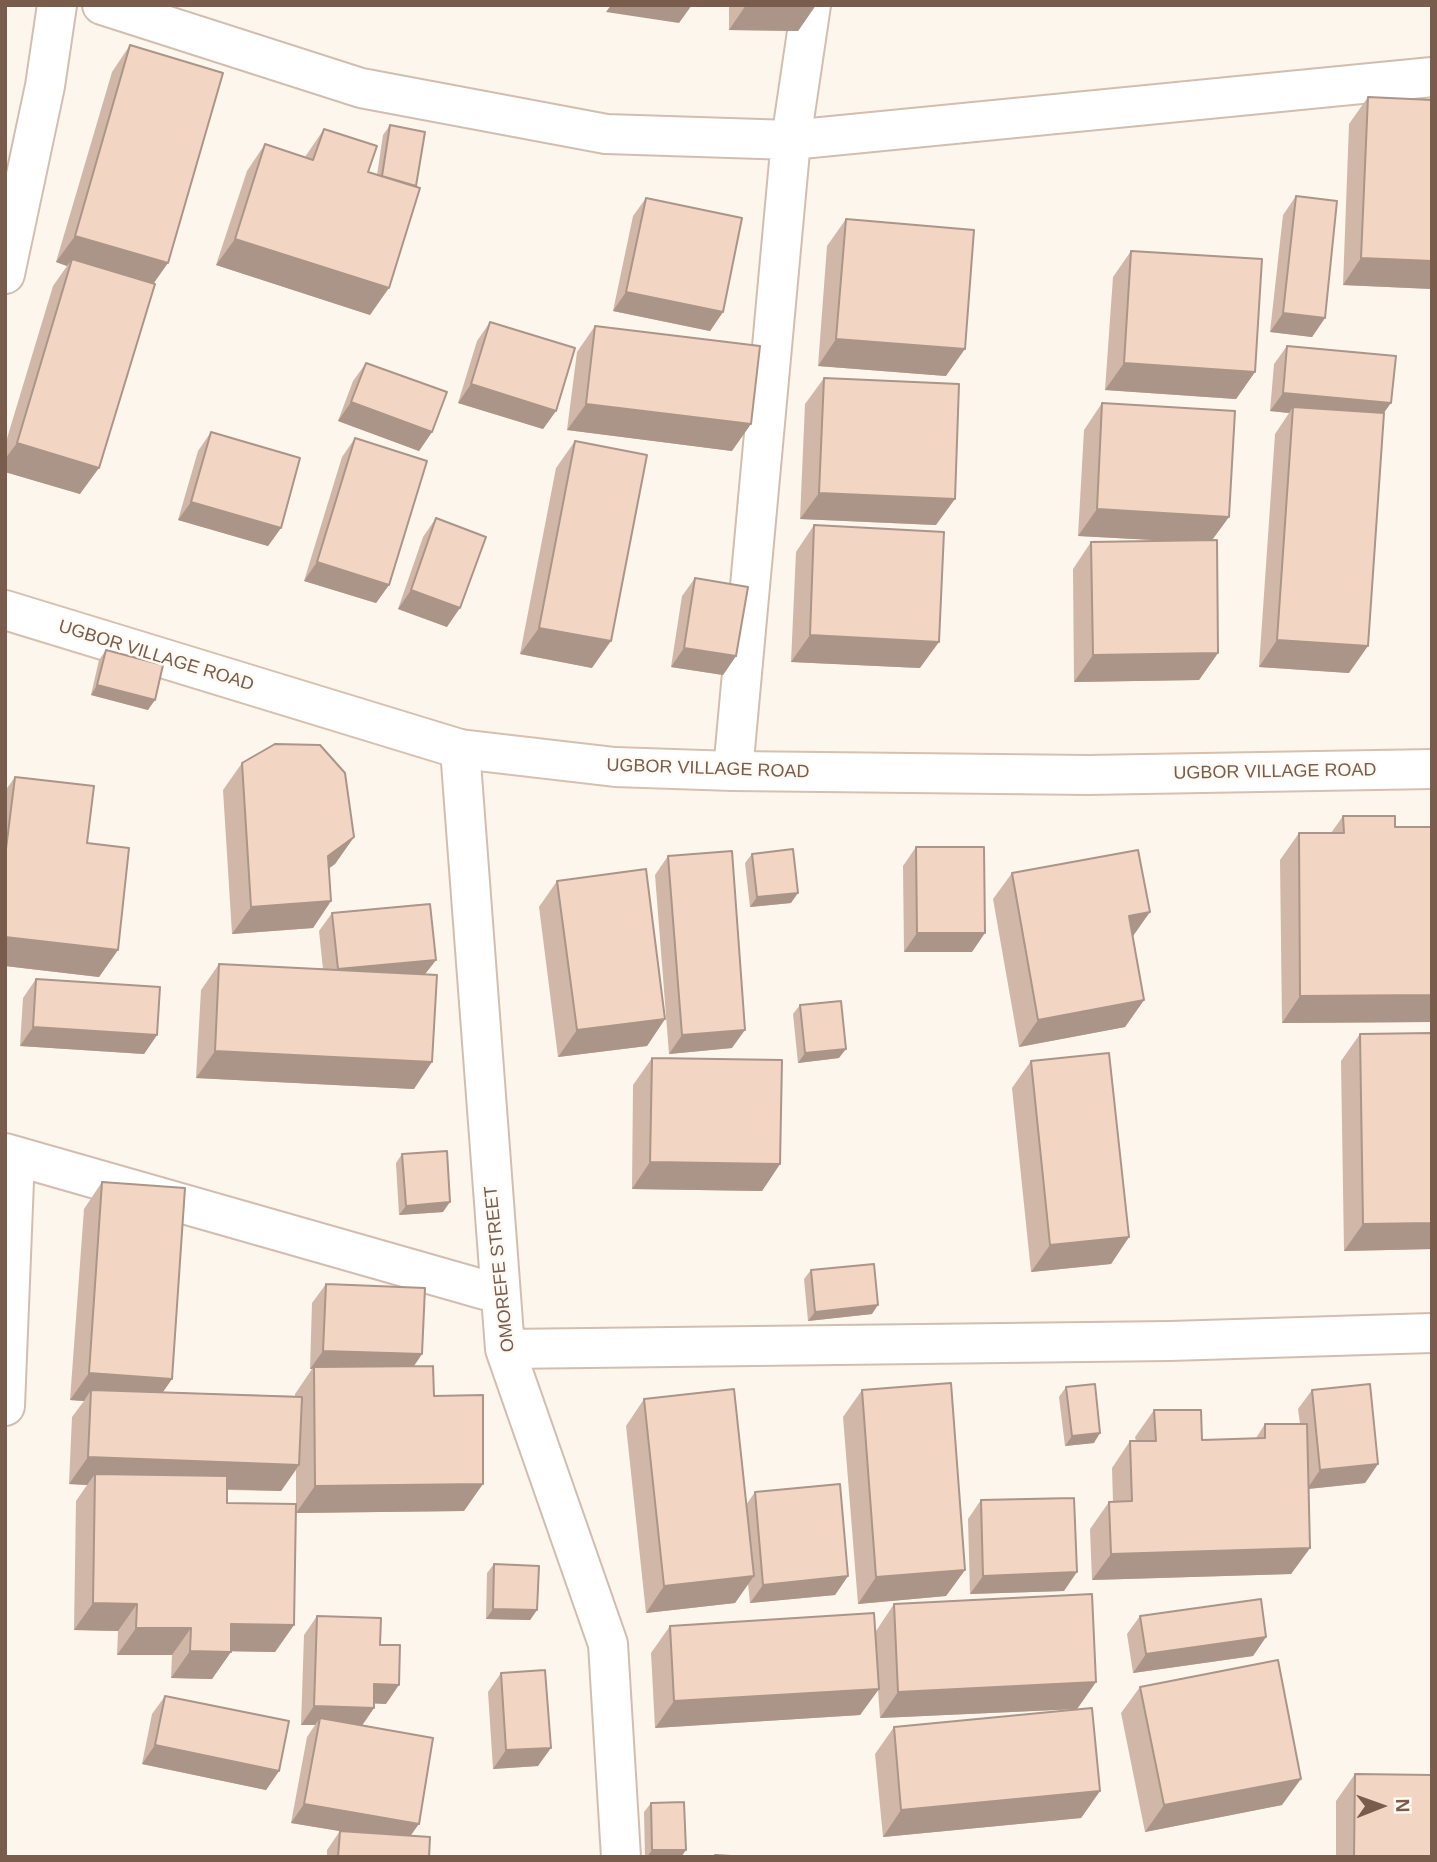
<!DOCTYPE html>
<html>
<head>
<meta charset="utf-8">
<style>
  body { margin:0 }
  #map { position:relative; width:1437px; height:1862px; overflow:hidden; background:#fdf6ec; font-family:Helvetica,sans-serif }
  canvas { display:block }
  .frame { position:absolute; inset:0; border:7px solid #7a5c4d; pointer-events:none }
  .north { position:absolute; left:1346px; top:1771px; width:70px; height:70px; -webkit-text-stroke:5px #fffaf3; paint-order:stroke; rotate:89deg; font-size:19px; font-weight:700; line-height:28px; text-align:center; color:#7a5c4d }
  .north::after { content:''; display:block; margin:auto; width:24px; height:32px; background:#7a5c4d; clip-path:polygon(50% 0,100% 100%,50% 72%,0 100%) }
</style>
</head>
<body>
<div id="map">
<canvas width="1437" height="1862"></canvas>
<div class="frame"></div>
<div class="north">N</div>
</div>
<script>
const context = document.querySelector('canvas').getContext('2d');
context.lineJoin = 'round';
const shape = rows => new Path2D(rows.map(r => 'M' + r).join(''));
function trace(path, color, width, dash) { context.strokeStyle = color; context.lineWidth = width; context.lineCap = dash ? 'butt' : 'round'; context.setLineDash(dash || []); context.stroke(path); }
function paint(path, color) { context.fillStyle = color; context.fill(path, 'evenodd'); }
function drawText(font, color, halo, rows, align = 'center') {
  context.font = font + ' Helvetica,sans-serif'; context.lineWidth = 5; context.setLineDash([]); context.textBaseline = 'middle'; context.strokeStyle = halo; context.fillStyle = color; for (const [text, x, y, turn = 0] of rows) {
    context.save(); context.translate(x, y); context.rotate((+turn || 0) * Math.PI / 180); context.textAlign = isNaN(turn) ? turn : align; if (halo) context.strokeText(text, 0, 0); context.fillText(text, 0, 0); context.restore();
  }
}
const street = shape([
  [102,5,361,88,606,134,791,140,1432,77],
  [5,274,45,86,57,5],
  [460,749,505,1349,608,1644,621,1857],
  [733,771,791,140,811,5],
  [5,1153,499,1294],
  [505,1349,1170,1341,1432,1333],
  [5,1406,15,1156]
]);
const secondary = shape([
  [5,610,460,749,615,767,733,771,1088,775,1432,769]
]);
const wall = shape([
  [729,5,816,5,798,31,729,30],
  [130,45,154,283,80,494,5,472,5,445,53,286,67,266,56,262,112,72],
  [1368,97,1432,289,1343,285,1349,124],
  [390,125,370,315,216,265,247,171,265,144,305,157,324,129,368,172,377,175,383,135],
  [1296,196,1325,318,1312,337,1270,332,1283,215],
  [646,198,723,312,710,331,613,311,633,216],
  [846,219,946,376,818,366,827,246],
  [1131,251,1255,372,1236,399,1105,390,1113,277],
  [490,322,556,411,543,429,458,403,477,341],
  [595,326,732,451,567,430,577,352],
  [1287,346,1384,413,1349,673,1259,667,1275,434,1289,413,1270,411,1274,364],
  [366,363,432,432,419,451,338,421,353,381],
  [824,378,936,525,800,519,805,404],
  [1102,403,1213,540,1218,653,1199,680,1074,682,1073,569,1091,542,1171,541,1078,536,1084,430],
  [211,432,281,528,268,546,178,520,198,451],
  [355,438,389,585,376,603,304,581,342,457],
  [575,441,592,668,520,654,556,468],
  [436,518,447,627,398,609,423,537],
  [814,525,920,668,791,662,796,552],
  [695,578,736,656,723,675,671,667,682,596],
  [106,650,148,710,91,695,99,660],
  [242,763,354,837,335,864,329,868,331,901,313,928,232,934,223,790],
  [15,777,118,950,99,977,5,966,5,791],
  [1343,816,1395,827,1432,827,1432,1022,1282,1023,1280,860,1299,833,1331,833],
  [916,847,972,952,904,952,903,866],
  [752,854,791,903,750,907,745,863],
  [668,856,732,1048,669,1054,655,875],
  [1012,873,1133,937,1144,1000,1125,1027,1019,1047,993,899],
  [557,881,665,1019,647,1046,558,1057,539,907],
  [332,913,436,960,425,974,414,1089,196,1078,201,990,219,964,323,969,319,931],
  [36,979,157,1035,144,1054,20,1046,23,998],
  [800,1005,839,1058,798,1063,793,1014],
  [1432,1033,1432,1249,1344,1251,1341,1061,1360,1034],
  [652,1058,780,1164,762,1191,632,1189,633,1085],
  [1031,1061,1129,1237,1111,1264,1031,1272,1012,1088],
  [402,1154,443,1212,399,1215,396,1163],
  [102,1182,172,1379,163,1392,295,1396,295,1394,312,1369,310,1369,312,1303,326,1284,422,1354,414,1366,434,1396,464,1511,296,1513,296,1470,281,1491,227,1490,227,1503,294,1625,275,1652,231,1651,212,1679,171,1678,172,1655,117,1655,118,1631,74,1630,76,1501,87,1485,69,1484,72,1417,84,1401,70,1400,84,1209],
  [811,1270,872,1314,808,1321,804,1279],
  [1066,1387,1094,1443,1065,1446,1059,1397],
  [862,1390,965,1570,946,1596,858,1604,843,1417],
  [1312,1390,1378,1464,1365,1483,1309,1489,1310,1548,1291,1574,1092,1580,1090,1529,1109,1502,1113,1502,1112,1468,1130,1441,1136,1441,1135,1437,1154,1410,1202,1440,1256,1438,1265,1424,1300,1424,1298,1409],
  [644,1399,746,1505,755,1492,848,1576,835,1595,750,1603,748,1584,735,1603,646,1613,626,1426],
  [981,1500,1064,1591,970,1594,968,1519],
  [494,1564,537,1610,530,1620,486,1619,487,1573],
  [894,1604,1096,1682,1077,1709,880,1718,878,1690,860,1715,655,1728,651,1653,670,1626,876,1631],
  [317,1616,380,1645,386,1704,374,1703,374,1708,362,1725,410,1836,429,1857,327,1857,327,1850,340,1831,291,1823,307,1737,315,1725,301,1725,304,1635],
  [1140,1616,1266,1637,1253,1656,1133,1673,1127,1634],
  [501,1673,538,1766,493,1769,488,1692],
  [1140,1687,1282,1805,1145,1832,1121,1713],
  [165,1696,279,1771,266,1790,142,1764,152,1714],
  [894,1727,1100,1791,1081,1818,883,1837,875,1754],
  [1355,1774,1432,1857,1336,1857,1336,1801],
  [651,1803,686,1850,681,1857,645,1857,644,1812]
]);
const shadedWall = shape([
  [611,5,692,5,679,23,606,12],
  [746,5,816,5,798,31,729,30],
  [75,236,168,263,149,290,72,259,67,266,56,262],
  [235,239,389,288,370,315,216,265],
  [1361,258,1432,261,1432,289,1343,285],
  [626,292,723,312,710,331,613,311],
  [1283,313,1325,318,1312,337,1270,332],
  [836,339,965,349,946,376,818,366],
  [1124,363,1255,372,1236,399,1105,390],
  [471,384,556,411,543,429,458,403],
  [1283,393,1391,403,1378,421,1293,407,1289,413,1270,411],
  [351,402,432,432,419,451,338,421],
  [586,404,751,424,732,451,567,430],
  [17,443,99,468,80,494,5,472,5,459],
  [819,493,955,499,936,525,800,519],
  [191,502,281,528,268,546,178,520],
  [1097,509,1229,517,1210,543,1078,536],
  [317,562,389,585,376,603,304,581],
  [411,590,460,608,447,627,398,609],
  [539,628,611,641,592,668,520,654],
  [810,635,939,642,920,668,791,662],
  [1277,640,1368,646,1349,673,1259,667],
  [684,648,736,656,723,675,671,667],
  [1218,653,1199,680,1074,682,1093,655],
  [97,685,155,700,148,710,91,695],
  [354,837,335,864,309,883,328,856],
  [798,893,791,903,750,907,757,897],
  [331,901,313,928,232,934,251,907],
  [1150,912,1131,939,1129,916],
  [917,933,985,933,972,952,904,952],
  [5,937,118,950,99,977,5,966],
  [436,960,422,978,325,987,338,969],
  [1432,995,1432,1022,1282,1023,1300,996],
  [1144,1000,1125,1027,1019,1047,1038,1020],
  [665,1019,647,1046,558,1057,577,1030],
  [33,1027,157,1035,144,1054,20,1046],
  [745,1030,732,1048,669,1054,682,1035],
  [846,1049,839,1058,798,1063,805,1053],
  [215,1051,432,1062,414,1089,196,1078],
  [650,1162,780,1164,762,1191,632,1189],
  [450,1202,443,1212,399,1215,406,1206],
  [1432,1223,1432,1249,1344,1251,1363,1224],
  [1129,1237,1111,1264,1031,1272,1050,1245],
  [878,1305,872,1314,808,1321,815,1312],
  [323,1351,422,1354,409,1373,314,1367,312,1369,310,1369],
  [89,1373,172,1379,153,1406,91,1390,84,1401,70,1400],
  [1100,1433,1094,1443,1065,1446,1072,1436],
  [88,1457,299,1465,281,1491,95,1485,95,1474,87,1485,69,1484],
  [1378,1464,1365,1483,1307,1489,1320,1470],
  [483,1484,464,1511,296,1513,315,1486],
  [1310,1548,1291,1574,1092,1580,1111,1554],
  [965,1570,946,1596,858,1604,876,1577],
  [1077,1572,1064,1591,970,1594,983,1576],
  [754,1576,735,1603,646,1613,664,1586],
  [848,1576,835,1595,750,1603,763,1585],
  [93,1603,137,1604,118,1631,74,1630],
  [493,1609,537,1610,530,1620,486,1619],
  [231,1624,294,1625,275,1652,212,1651],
  [136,1628,191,1628,172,1655,117,1655],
  [1266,1637,1253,1656,1133,1673,1146,1654],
  [190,1651,231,1652,212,1679,171,1678],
  [1096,1682,1077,1709,880,1718,898,1692],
  [374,1684,399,1685,386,1704,361,1703],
  [879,1689,860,1715,655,1728,674,1701],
  [314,1706,374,1708,361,1727,320,1718,315,1725,301,1725],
  [155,1745,279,1771,266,1790,142,1764],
  [551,1748,538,1766,493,1769,506,1750],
  [1301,1779,1282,1805,1145,1832,1164,1805],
  [1100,1791,1081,1818,883,1837,901,1810],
  [304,1804,419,1824,406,1842,291,1823],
  [652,1850,686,1850,681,1857,647,1857]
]);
const building = shape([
  [130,45,223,73,168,263,75,236,130,45],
  [1368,97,1432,100,1432,261,1361,258,1368,97],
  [390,125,425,132,416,186,382,176,390,125],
  [324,129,377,146,368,172,420,188,389,288,235,239,265,144,313,160,324,129],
  [1296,196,1337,201,1325,318,1283,313,1296,196],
  [646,198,742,218,723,312,626,292,646,198],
  [846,219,974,230,965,349,836,339,846,219],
  [1131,251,1262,259,1255,372,1124,363,1131,251],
  [72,259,155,284,99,468,17,443,72,259],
  [490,322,575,348,556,411,471,384,490,322],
  [595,326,760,346,751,424,586,404,595,326],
  [1287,346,1396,356,1391,403,1283,393,1287,346],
  [366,363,447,392,432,432,351,402,366,363],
  [824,378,959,384,955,499,819,493,824,378],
  [1102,403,1235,411,1229,517,1097,509,1102,403],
  [1293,407,1384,413,1368,646,1277,640,1293,407],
  [211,432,300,458,281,528,191,502,211,432],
  [355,438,427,461,389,585,317,562,355,438],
  [575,441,647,455,611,641,539,628,575,441],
  [436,518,486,537,460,608,411,590,436,518],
  [814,525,944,532,939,642,810,635,814,525],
  [1217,540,1218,653,1093,655,1091,542,1217,540],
  [695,578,748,587,736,656,684,648,695,578],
  [106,650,163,665,155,700,97,685,106,650],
  [275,744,320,745,345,773,354,837,328,856,331,901,251,907,242,763,275,744],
  [15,777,94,786,87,843,129,848,118,950,5,937,5,857,15,777],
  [1343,816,1395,816,1395,827,1432,827,1432,995,1300,996,1299,833,1344,833,1343,816],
  [916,847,984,847,985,933,917,933,916,847],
  [793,849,798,893,757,897,752,854,793,849],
  [1138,850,1150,912,1129,916,1144,1000,1038,1020,1012,873,1138,850],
  [732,851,745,1030,682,1035,668,856,732,851],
  [646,869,665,1019,577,1030,557,881,646,869],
  [430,904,436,960,338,969,332,913,430,904],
  [219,964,437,975,432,1062,215,1051,219,964],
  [36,979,160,987,157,1035,33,1027,36,979],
  [841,1001,846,1049,805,1053,800,1005,841,1001],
  [1432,1033,1432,1223,1363,1224,1360,1034,1432,1033],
  [1109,1053,1129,1237,1050,1245,1031,1061,1109,1053],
  [652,1058,782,1060,780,1164,650,1162,652,1058],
  [447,1151,450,1202,406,1206,402,1154,447,1151],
  [102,1182,185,1188,172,1379,89,1373,102,1182],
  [874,1264,878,1305,815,1312,811,1270,874,1264],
  [326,1284,425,1288,422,1354,323,1351,326,1284],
  [433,1366,434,1396,483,1395,483,1484,315,1486,314,1367,433,1366],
  [951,1383,965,1570,876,1577,862,1390,951,1383],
  [1095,1384,1100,1433,1072,1436,1066,1387,1095,1384],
  [1370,1384,1378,1464,1320,1470,1312,1390,1370,1384],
  [734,1389,754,1576,664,1586,644,1399,734,1389],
  [91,1390,302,1397,299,1465,88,1457,91,1390],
  [1154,1410,1201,1410,1202,1440,1265,1438,1265,1424,1307,1424,1310,1548,1111,1554,1109,1502,1132,1501,1130,1441,1156,1441,1154,1410],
  [95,1474,227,1476,227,1503,296,1504,294,1625,231,1624,231,1652,190,1651,191,1628,136,1628,137,1604,93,1603,95,1474],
  [840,1484,848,1576,763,1585,755,1492,840,1484],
  [1074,1498,1077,1572,983,1576,981,1500,1074,1498],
  [494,1564,539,1566,537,1610,493,1609,494,1564],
  [1092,1594,1096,1682,898,1692,894,1604,1092,1594],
  [1261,1599,1266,1637,1146,1654,1140,1616,1261,1599],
  [874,1613,879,1689,674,1701,670,1626,874,1613],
  [317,1616,381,1618,380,1645,400,1645,399,1685,374,1684,374,1708,314,1706,317,1616],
  [1278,1660,1301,1779,1164,1805,1140,1687,1278,1660],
  [545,1670,551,1748,506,1750,501,1673,545,1670],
  [165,1696,289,1721,279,1771,155,1745,165,1696],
  [1092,1708,1100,1791,901,1810,894,1727,1092,1708],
  [320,1718,433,1738,419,1824,304,1804,320,1718],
  [1355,1774,1432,1775,1432,1857,1354,1857,1355,1774],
  [684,1802,686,1850,652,1850,651,1803,684,1802],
  [340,1831,430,1837,429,1857,338,1857,340,1831],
  [715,1855,748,1857,715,1857,715,1855]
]);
const streetNames = [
  ["UGBOR VILLAGE ROAD",156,656,17],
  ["UGBOR VILLAGE ROAD",708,769,2],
  ["UGBOR VILLAGE ROAD",1275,772,-1],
  ["OMOREFE STREET",500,1269,-96]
];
trace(street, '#d1beb0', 42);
trace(secondary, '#d6c0b0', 42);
trace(street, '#fff', 38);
trace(secondary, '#fff', 38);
paint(wall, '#d1b7a8');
paint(shadedWall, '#aa9588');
paint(building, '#f3d5c3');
trace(building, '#aa9588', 2);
drawText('18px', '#7a5c4d', '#fffaf3', streetNames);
</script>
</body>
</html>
